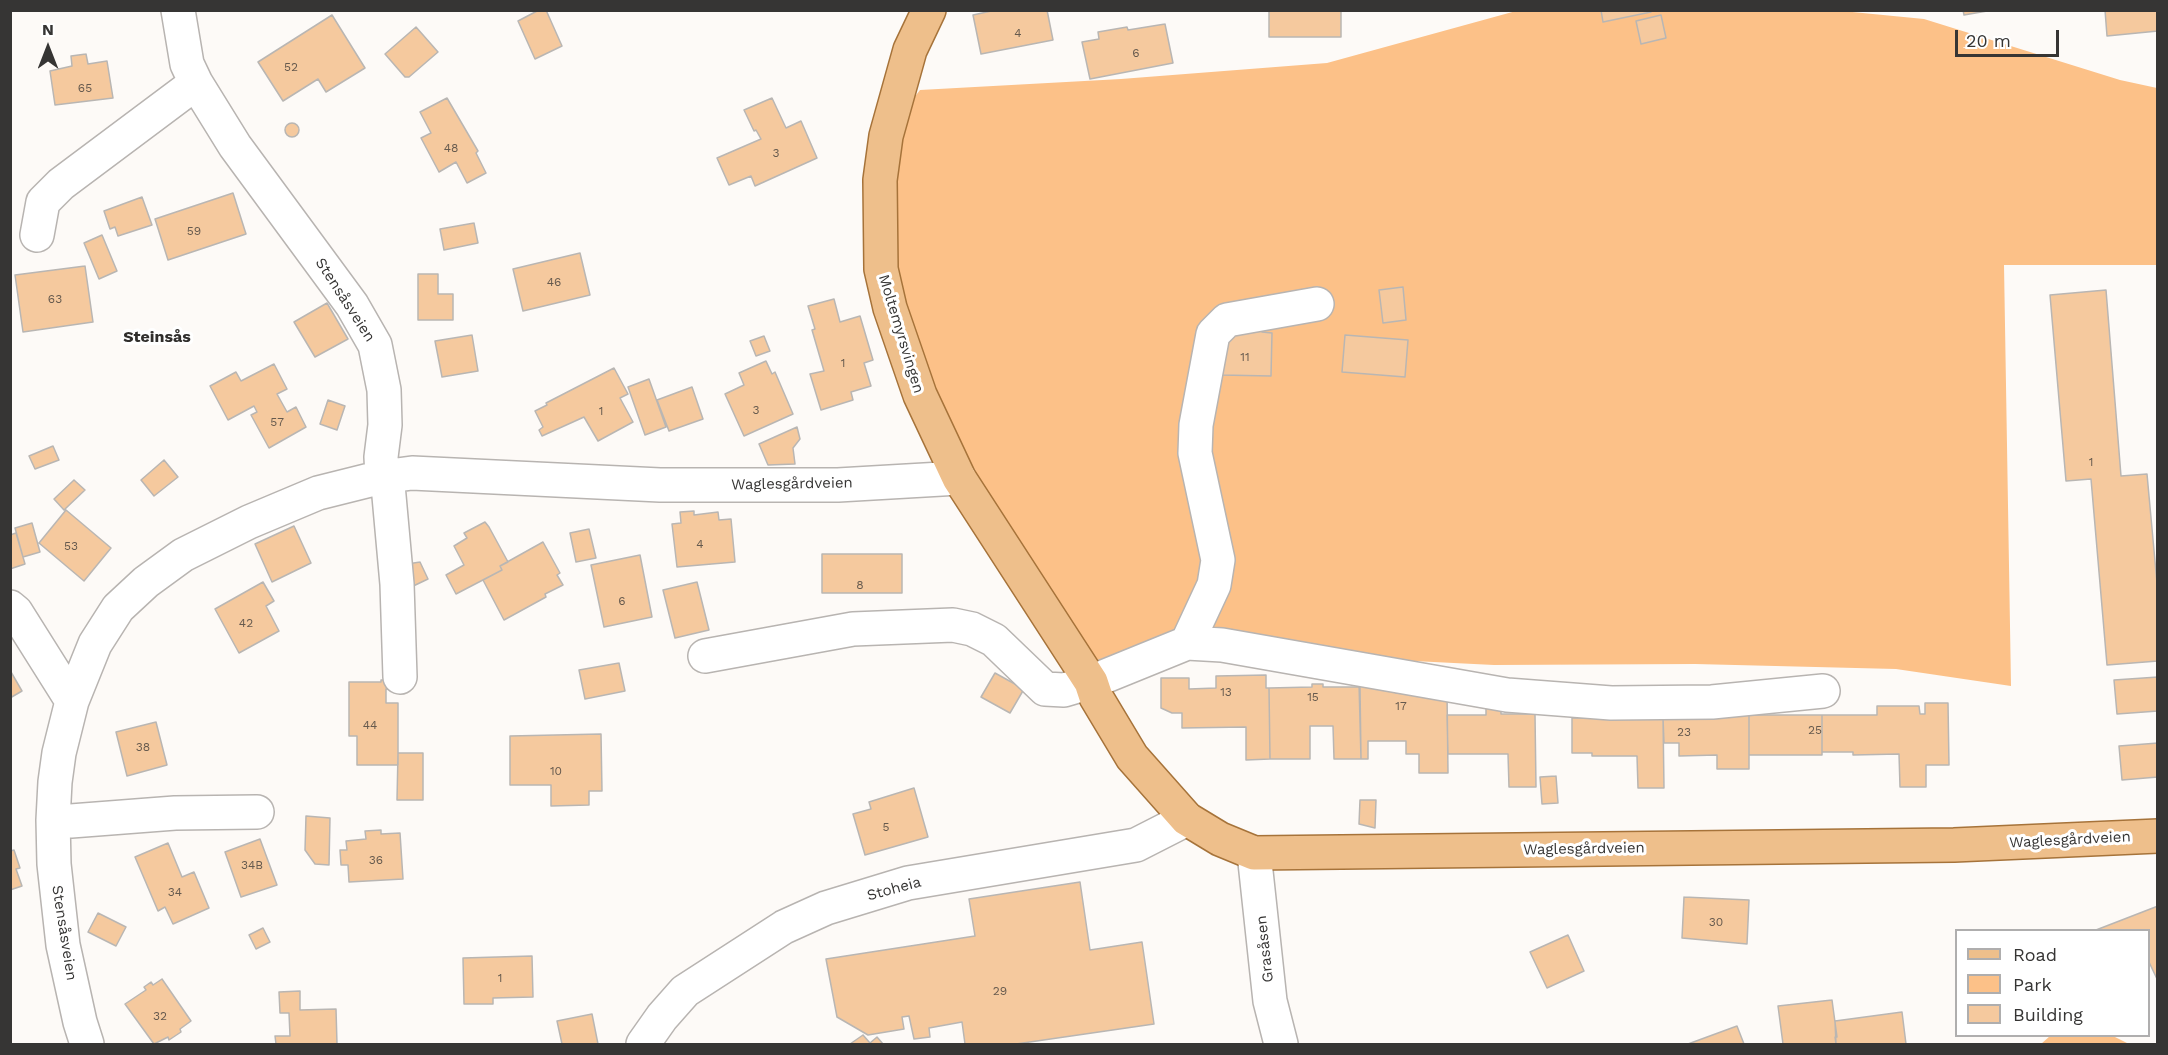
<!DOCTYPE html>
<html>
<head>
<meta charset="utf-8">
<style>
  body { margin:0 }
  #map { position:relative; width:2168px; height:1055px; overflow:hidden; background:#fdfaf7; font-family:"Work Sans",sans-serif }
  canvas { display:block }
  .frame { position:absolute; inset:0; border:12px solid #363534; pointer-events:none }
  .legend { position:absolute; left:1955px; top:929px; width:195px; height:108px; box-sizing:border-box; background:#fff; border:2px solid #afaeae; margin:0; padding:8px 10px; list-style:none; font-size:18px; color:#363534 }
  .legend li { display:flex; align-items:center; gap:12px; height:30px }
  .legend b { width:30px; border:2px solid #afaeae }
  .north { position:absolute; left:18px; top:18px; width:60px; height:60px; -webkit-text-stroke:4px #fff; paint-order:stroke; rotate:0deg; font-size:16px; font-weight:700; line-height:24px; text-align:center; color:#363534 }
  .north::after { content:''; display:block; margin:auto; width:21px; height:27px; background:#363534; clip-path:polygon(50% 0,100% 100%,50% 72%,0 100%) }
  .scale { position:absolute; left:1955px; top:30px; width:104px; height:27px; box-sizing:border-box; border:3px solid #363534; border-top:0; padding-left:8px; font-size:18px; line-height:21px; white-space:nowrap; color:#363534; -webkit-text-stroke:4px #fff; paint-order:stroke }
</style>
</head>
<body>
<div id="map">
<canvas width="2168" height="1055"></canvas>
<div class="frame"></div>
<ul class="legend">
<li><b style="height:8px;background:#eebf8b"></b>Road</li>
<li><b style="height:16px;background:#fcc188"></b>Park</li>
<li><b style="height:16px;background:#f5c99e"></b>Building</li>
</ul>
<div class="north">N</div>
<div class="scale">20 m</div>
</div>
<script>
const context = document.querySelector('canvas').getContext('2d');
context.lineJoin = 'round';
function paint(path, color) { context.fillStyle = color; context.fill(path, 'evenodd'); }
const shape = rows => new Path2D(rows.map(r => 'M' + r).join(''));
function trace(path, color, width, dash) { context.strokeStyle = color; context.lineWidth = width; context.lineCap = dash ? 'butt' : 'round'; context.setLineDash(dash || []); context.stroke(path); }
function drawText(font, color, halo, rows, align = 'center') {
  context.font = font + ' "Work Sans",sans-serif'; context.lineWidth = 6; context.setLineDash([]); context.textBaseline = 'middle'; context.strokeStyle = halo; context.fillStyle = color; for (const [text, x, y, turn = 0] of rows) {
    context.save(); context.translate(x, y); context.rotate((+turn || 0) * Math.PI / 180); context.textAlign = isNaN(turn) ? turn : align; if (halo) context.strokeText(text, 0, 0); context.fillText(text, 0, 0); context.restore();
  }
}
const green = shape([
  [1832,10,1924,19,2120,80,2157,88,2157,265,2004,265,2011,686,1896,669,1695,664,1494,665,1293,655,1092,661,988,523,900,337,884,137,920,90,1121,79,1327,63,1516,11],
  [2050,1036,2113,1036,2129,1044,2041,1044]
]);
const building = shape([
  [539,10,546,10,562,46,535,59,518,21,539,10],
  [996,10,1047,10,1053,40,981,54,973,15,996,10],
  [1269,10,1341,10,1341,37,1269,37,1269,10],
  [1601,10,1651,10,1651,12,1603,22,1601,10],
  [1963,10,1993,10,1964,15,1963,10],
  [2105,10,2158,10,2158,31,2107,36,2105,10],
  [332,15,365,68,326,92,318,79,283,101,258,62,332,15],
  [1661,15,1666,38,1641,44,1636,21,1661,15],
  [1165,24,1173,63,1090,79,1082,42,1099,39,1098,32,1127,27,1128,30,1165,24],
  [416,27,438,52,409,77,405,77,385,54,416,27],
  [86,54,88,64,107,61,113,98,55,105,50,71,72,66,71,56,86,54],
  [447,98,478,151,476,153,486,173,467,183,456,162,439,172,421,138,431,133,420,112,447,98],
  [772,98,786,128,801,121,817,158,755,186,751,176,729,185,717,158,761,139,756,130,754,131,744,110,772,98],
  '285 130a7 7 0 1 1 14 0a7 7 0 1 1-14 0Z',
  [233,193,246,234,168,260,155,219,233,193],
  [142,197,152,225,118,236,115,227,110,229,104,211,142,197],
  [474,223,478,243,444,250,440,229,474,223],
  [102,235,117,271,99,279,84,243,102,235],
  [580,253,590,295,523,311,513,269,580,253],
  [85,266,93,322,23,332,15,275,85,266],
  [418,274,438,274,438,294,453,294,453,320,418,320,418,274],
  [1403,287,1406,320,1383,323,1379,290,1403,287],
  [2106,290,2121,476,2147,474,2158,594,2158,661,2107,665,2091,479,2066,481,2050,295,2106,290],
  [834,299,840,322,860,316,873,360,864,363,871,386,851,392,853,400,821,410,810,374,824,371,812,330,815,329,808,306,834,299],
  [327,303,348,339,315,357,294,322,327,303],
  [1262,327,1262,332,1272,333,1271,376,1221,375,1222,332,1262,327],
  [472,335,478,371,442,377,435,341,472,335],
  [1345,335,1408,340,1405,377,1342,372,1345,335],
  [764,336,770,351,756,356,750,341,764,336],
  [766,361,772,374,775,372,793,414,744,436,725,394,744,385,739,373,766,361],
  [274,364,287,389,277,394,287,412,296,407,306,427,269,448,251,415,257,412,254,406,228,420,210,386,236,372,241,381,274,364],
  [614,368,628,394,620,398,633,422,598,441,584,417,542,436,539,430,543,427,535,411,547,405,546,403,614,368],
  [649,379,666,427,645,435,628,387,649,379],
  [692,387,703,419,669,431,657,400,692,387],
  [328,400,345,406,337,430,320,424,328,400],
  [797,427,800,439,793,448,795,464,768,465,759,444,797,427],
  [53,446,59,460,35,469,29,456,53,446],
  [164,460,178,477,154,496,141,480,164,460],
  [74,480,85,490,64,510,54,499,74,480],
  [66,510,111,548,84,581,39,543,66,510],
  [694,511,694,515,718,512,719,520,731,519,735,562,677,567,672,524,681,523,680,512,694,511],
  [485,522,489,527,508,562,500,566,502,570,456,594,446,575,464,565,454,546,467,538,464,533,485,522],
  [32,523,40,552,23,557,15,528,32,523],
  [294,526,311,563,272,582,255,544,294,526],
  [589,529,596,558,576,562,570,533,589,529],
  [16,533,25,564,10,569,10,535,16,533],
  [543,542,560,573,557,575,563,585,545,594,546,597,504,620,483,580,502,570,500,566,543,542],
  [822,554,902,554,902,593,822,593,822,554],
  [640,555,652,617,604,627,591,565,640,555],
  [420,562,428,579,407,589,401,565,420,562],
  [263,582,274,601,266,606,279,631,239,653,215,609,263,582],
  [697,582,709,630,675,638,663,590,697,582],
  [619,663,625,691,585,699,579,670,619,663],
  [11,672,22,691,10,698,10,673,11,672],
  [995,673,1024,689,1010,713,981,697,995,673],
  [1266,675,1266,688,1269,688,1270,759,1246,760,1246,727,1182,728,1182,713,1172,713,1161,708,1161,678,1189,678,1189,689,1216,688,1216,676,1266,675],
  [2158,677,2158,711,2117,714,2114,680,2158,677],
  [381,680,397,680,397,689,386,689,386,703,398,703,398,765,357,765,357,736,349,736,349,682,381,682,381,680],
  [1386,682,1396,693,1447,692,1448,773,1419,773,1419,754,1406,754,1406,741,1368,741,1368,759,1361,759,1359,683,1386,682],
  [1312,684,1323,684,1323,687,1360,687,1361,759,1334,759,1333,726,1310,726,1310,759,1270,759,1269,688,1312,687,1312,684],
  [1925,703,1948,703,1949,765,1926,765,1926,787,1900,787,1899,754,1853,755,1853,752,1822,752,1822,715,1877,715,1877,706,1919,706,1920,714,1925,714,1925,703],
  [1486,706,1501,706,1501,714,1535,714,1536,787,1509,787,1508,754,1448,754,1447,715,1486,715,1486,706],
  [1749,715,1749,769,1717,769,1717,755,1679,756,1679,743,1664,743,1663,718,1749,715],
  [1749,715,1822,715,1822,755,1749,755,1749,715],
  [1663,717,1664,788,1638,788,1637,756,1592,756,1592,753,1572,753,1572,718,1663,717],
  [156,722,167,765,127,776,116,732,156,722],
  [601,734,602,791,589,791,589,805,551,806,551,785,510,785,510,736,601,734],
  [2158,743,2158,777,2122,780,2119,746,2158,743],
  [398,753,423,753,423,800,397,800,398,753],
  [1556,776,1558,803,1542,804,1540,777,1556,776],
  [914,788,928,837,865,855,853,814,871,809,869,802,914,788],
  [1360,800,1376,800,1375,828,1359,824,1360,800],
  [306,816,330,818,329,865,315,864,305,850,306,816],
  [381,830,381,834,400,833,403,879,349,882,348,865,341,865,340,850,347,850,346,841,366,839,365,831,381,830],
  [260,839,277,885,241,897,225,852,260,839],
  [168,843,182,877,194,872,209,908,173,924,165,907,158,911,135,857,168,843],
  [14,850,20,868,16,869,22,886,10,890,10,851,14,850],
  [1080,882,1090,950,1142,942,1154,1024,1016,1044,965,1044,962,1022,929,1028,930,1037,914,1039,909,1016,902,1017,904,1029,868,1035,837,1017,826,959,975,936,969,899,1080,882],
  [1684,897,1749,900,1747,944,1682,938,1684,897],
  [2158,906,2158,981,2148,960,2148,930,2096,930,2158,906],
  [98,913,126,927,116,946,88,932,98,913],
  [263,928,270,942,256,949,249,935,263,928],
  [1568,935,1584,971,1547,988,1530,952,1568,935],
  [532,956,533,997,493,998,493,1004,464,1004,463,958,532,956],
  [162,979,191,1021,180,1029,181,1032,169,1040,168,1037,154,1044,125,1004,146,990,144,987,151,982,153,985,162,979],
  [300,991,300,1010,336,1009,337,1044,276,1044,275,1036,290,1036,289,1013,280,1013,279,992,300,991],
  [1832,1000,1837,1037,1835,1037,1836,1044,1783,1044,1778,1006,1832,1000],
  [1902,1012,1906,1044,1836,1044,1835,1021,1902,1012],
  [592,1014,598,1044,562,1044,557,1021,592,1014],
  [1737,1026,1744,1044,1688,1044,1737,1026],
  [863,1035,870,1043,877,1037,883,1044,850,1044,863,1035]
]);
const minor = shape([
  [178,10,187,64,196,83,235,146,352,305,375,345,384,390,385,425,381,457,382,477],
  [37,235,43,202,61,184,196,83],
  [382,477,388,485,397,584,400,677],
  [10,607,16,612,72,701],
  [1187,643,1214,585,1218,560,1195,453,1196,425,1213,334,1227,320,1317,304],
  [705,656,853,629,953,625,972,629,994,640,1045,689,1064,690,1091,682,1187,643,1222,645,1507,695,1611,703,1712,702,1823,691],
  [53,820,71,821,175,813,257,812],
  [1254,853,1270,1001,1281,1044],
  [87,1044,80,1022,63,945,54,864,53,820,55,782,59,753,72,701,95,644,118,608,146,582,183,555,249,522,318,493,382,477,412,473,660,485,838,485,959,478],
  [643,1044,662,1017,685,991,784,927,826,908,908,883,1136,845,1187,819]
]);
const major = shape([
  [929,10,910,50,886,136,880,180,881,269,890,308,920,395,959,478,1091,682,1096,697,1132,757,1187,819,1220,839,1254,853,1954,845,2158,836]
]);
const numberNames = [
  ["4",1018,33],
  ["6",1136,53],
  ["52",291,67],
  ["65",85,88],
  ["48",451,148],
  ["3",776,153],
  ["59",194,231],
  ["46",554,282],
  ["63",55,299],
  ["11",1245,357],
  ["1",843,363],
  ["3",756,410],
  ["1",601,411],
  ["57",277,422],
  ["1",2091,462],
  ["4",700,544],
  ["53",71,546],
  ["8",860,585],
  ["6",622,601],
  ["42",246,623],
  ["13",1226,692],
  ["15",1313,697],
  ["17",1401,706],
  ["44",370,725],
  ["25",1815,730],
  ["23",1684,732],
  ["38",143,747],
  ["10",556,771],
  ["5",886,827],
  ["36",376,860],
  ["34B",252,865],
  ["34",175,892],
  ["30",1716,922],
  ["1",500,978],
  ["29",1000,991],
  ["32",160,1016]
];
const streetNames = [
  ["Stensåsveien",345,300,57],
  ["Moltemyrsvingen",901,334,73],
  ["Waglesgårdveien",792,484,-1],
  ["Waglesgårdveien",2070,840,-3],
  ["Waglesgårdveien",1584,849,-1],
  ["Stoheia",894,889,-15],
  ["Stensåsveien",64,933,81],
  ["Grasåsen",1265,949,-96]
];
const neighbourhoodNames = [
  ["Steinsås",157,337]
];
paint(green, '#fcc188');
paint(building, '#f5c99e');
trace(building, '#b9b6b3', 1.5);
trace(minor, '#b8b4b1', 36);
trace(major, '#a6733a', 36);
trace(minor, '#fff', 33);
trace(major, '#eebf8b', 33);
drawText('12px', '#665a4e', null, numberNames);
drawText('15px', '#363534', '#fff', streetNames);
drawText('bold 16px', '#302e2c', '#fff', neighbourhoodNames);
</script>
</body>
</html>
